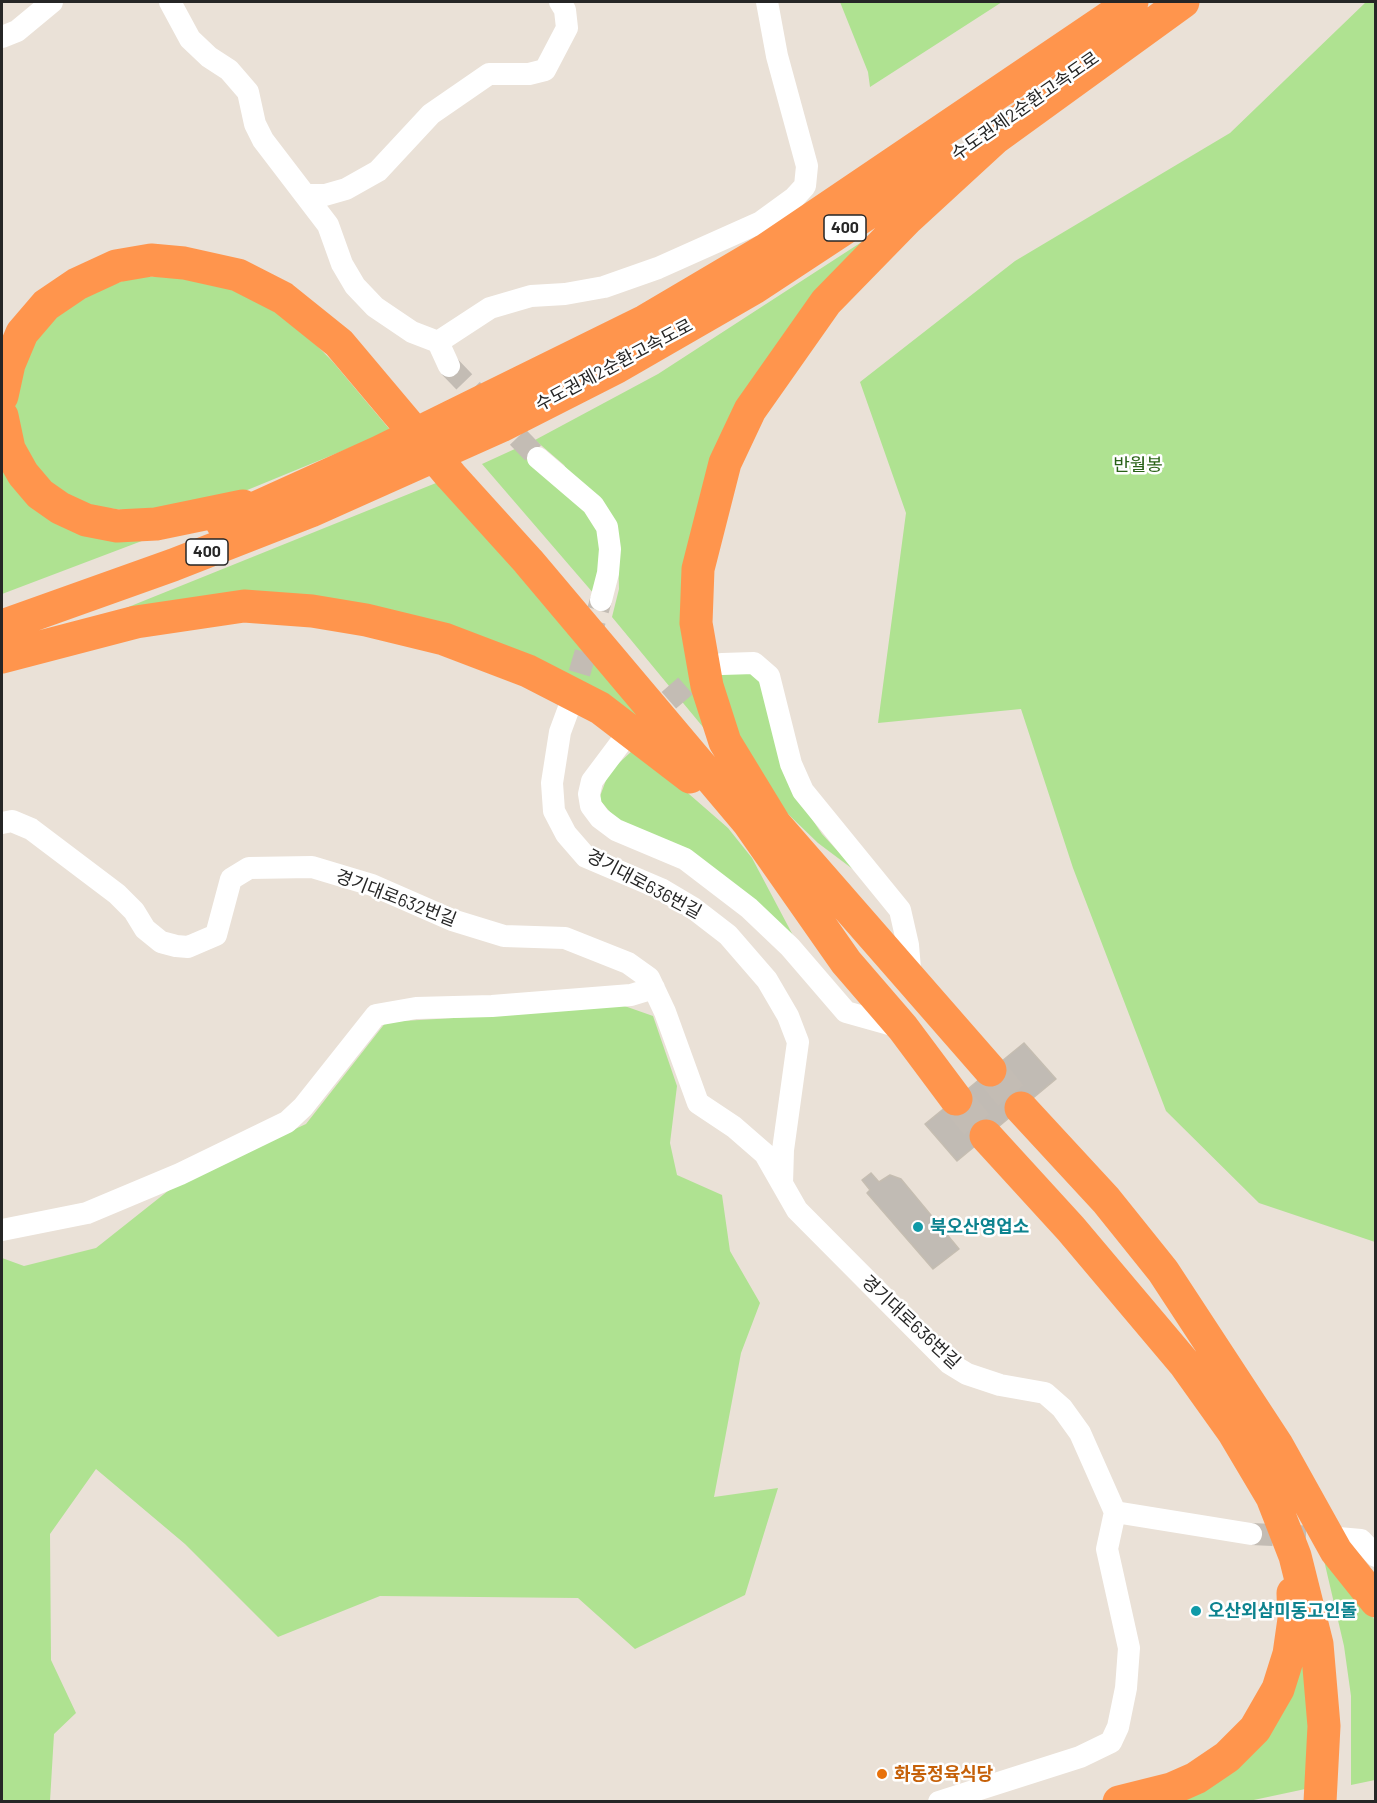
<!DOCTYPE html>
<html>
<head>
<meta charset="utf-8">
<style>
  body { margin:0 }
  #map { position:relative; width:1377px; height:1803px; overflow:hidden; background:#eae1d7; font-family:Barlow,sans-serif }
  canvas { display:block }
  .frame { position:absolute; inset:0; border:3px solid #262626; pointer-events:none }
</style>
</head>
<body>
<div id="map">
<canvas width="1377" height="1803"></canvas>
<div class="frame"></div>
</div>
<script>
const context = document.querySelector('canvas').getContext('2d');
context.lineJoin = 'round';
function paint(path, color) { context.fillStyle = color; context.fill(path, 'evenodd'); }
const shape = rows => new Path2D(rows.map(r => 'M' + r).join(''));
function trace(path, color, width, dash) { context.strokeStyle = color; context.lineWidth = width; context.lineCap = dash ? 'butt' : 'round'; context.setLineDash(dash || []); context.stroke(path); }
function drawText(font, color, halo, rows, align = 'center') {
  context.font = font + ' Barlow,"Noto Sans KR",sans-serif'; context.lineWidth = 5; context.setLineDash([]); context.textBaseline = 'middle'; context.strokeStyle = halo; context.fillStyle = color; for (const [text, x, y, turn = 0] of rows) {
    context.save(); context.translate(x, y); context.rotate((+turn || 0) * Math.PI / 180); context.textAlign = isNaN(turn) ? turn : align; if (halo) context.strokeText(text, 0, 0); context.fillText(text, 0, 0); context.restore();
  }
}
const green = shape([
  [840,2,1002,2,870,87,868,72],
  [1366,2,1376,2,1375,1242,1259,1203,1166,1111,1073,868,1021,709,878,723,906,513,860,382,1015,261,1230,133],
  [874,234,829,281,693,551,717,744,612,617,619,589,618,550,564,465,535,440,658,374],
  [138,276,205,279,250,296,295,323,333,362,391,431,240,493,163,514,78,505,33,470,12,421,20,365,55,312,82,295],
  [517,448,591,514,604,545,594,594,482,464],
  [2,450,29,494,155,536,2,594],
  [441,481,659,736,369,605,111,614],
  [756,672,800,801,822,834,858,873,818,843,788,814,758,775,737,738,718,673],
  [632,751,658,767,728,828,752,858,796,941,616,819,599,799,609,772],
  [616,1003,653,1016,677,1086,670,1143,677,1175,722,1195,730,1251,760,1303,741,1353,714,1497,778,1488,745,1595,635,1649,578,1598,380,1596,278,1637,185,1544,96,1469,50,1534,51,1660,76,1713,54,1734,50,1801,2,1801,2,1258,24,1266,96,1248,178,1183,306,1124,386,1022,521,1014],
  [1323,1556,1375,1620,1375,1780,1351,1785,1351,1696,1344,1646],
  [1309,1653,1310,1788,1249,1801,1165,1802]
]);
const building = shape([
  [1024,1043,1056,1079,957,1161,925,1124,1024,1043],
  [871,1173,879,1182,890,1175,901,1179,959,1249,933,1269,867,1193,870,1190,862,1180,871,1173]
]);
const minorTunnel = shape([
  [449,366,538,458],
  [570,705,601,600],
  [644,722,691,681,715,668],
  [1251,1534,1338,1538]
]);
const highwayTunnel = shape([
  [990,1070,1021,1108],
  [956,1099,986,1136]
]);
const minor = shape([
  [170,2,190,39,209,57,229,70,248,92,255,124,263,140,328,225,342,264,355,286,375,307,412,332,438,342,449,366],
  [2,37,17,31,52,2],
  [305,195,325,195,346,189,378,171,431,114,489,74,529,74,545,70,567,28,565,10,560,2],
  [438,342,490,308,531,296,565,294,604,287,658,268,761,222,794,198,805,186,807,166,777,56,767,2],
  [538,458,593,505,607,527,610,549,608,573,601,600],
  [722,664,754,663,769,676,791,764,803,791,900,910,908,945,911,981],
  [570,705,560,732,552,783,554,811,566,834,586,857,661,889,693,908,728,935,767,980,788,1016,798,1042,783,1150,782,1184],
  [622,741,592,781,589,794,591,806,600,818,616,830,685,859,749,908,790,947,846,1012,903,1028],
  [2,823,12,821,31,829,117,894,134,911,145,929,161,942,176,946,188,947,216,935,231,879,249,868,312,867,372,885,452,920,504,936,565,938,628,963,649,978,665,1012,698,1103,734,1127,765,1154,797,1210,949,1363,967,1374,1000,1385,1045,1393,1062,1408,1080,1433,1115,1512,1251,1534],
  [2,1230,87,1213,180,1174,287,1122,303,1107,376,1015,416,1008,492,1006,631,995,654,988],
  [1338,1538,1361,1540,1376,1556],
  [939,1802,1080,1757,1111,1742,1118,1727,1126,1688,1129,1648,1107,1549,1115,1512]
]);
const highway = shape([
  [2,396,9,364,22,333,46,305,77,284,116,266,151,260,184,263,238,275,283,298,339,343,451,476,528,561,748,822,846,962,903,1028,956,1099],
  [2,416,9,449,23,474,40,494,60,508,86,520,117,526,156,524,243,506],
  [222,523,379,452,645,321,767,249,1132,2],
  [2,626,173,565,311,511,501,426,617,367,754,288,947,161],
  [2,657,136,622,244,606,312,611,366,620,444,639,528,671,600,708,690,777],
  [990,1070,775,824,725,742,707,686,696,623,698,569,725,463,750,410,826,302,908,218,994,139,1183,2],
  [1021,1108,1106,1200,1163,1271,1277,1445,1336,1551,1376,1601],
  [986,1136,1071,1229,1184,1363,1234,1433,1272,1497,1295,1556,1317,1644,1324,1726,1320,1802],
  [1119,1802,1171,1789,1196,1778,1227,1757,1255,1729,1278,1689,1289,1654,1294,1619,1293,1593]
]);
const markers = [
  [918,1227,6,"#0f9aa8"],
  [1196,1611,6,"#0f9aa8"],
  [882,1774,6,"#e8710a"]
];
const shields = [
  [845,228,42],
  [207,552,42]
];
const shieldNames = [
  ["400",845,228],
  ["400",207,552]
];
const streetNames = [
  ["수도권제2순환고속도로",1025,106,-35],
  ["수도권제2순환고속도로",614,365,-28],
  ["경기대로636번길",644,884,28],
  ["경기대로632번길",396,898,21],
  ["경기대로636번길",911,1322,43]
];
const parkNames = [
  ["반월봉",1138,465]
];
const cultureNames = [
  ["북오산영업소",930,1227],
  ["오산외삼미동고인돌",1208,1611]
];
const foodNames = [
  ["화동정육식당",894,1774]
];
paint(green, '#afe291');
paint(building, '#c1bbb4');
trace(building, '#c5bdb1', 1.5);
trace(minorTunnel, '#c3bcb4', 22, [22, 11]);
trace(highwayTunnel, '#c3bcb4', 33, [33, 16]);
trace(minor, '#fff', 22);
trace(highway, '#ff954d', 33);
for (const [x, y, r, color] of markers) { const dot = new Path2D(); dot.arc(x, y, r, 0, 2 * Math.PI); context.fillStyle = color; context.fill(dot); trace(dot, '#fff', 2); }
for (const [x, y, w] of shields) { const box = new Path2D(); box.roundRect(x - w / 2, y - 13, w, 26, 4.5); context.fillStyle = '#fff'; context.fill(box); trace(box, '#262626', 1.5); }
drawText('bold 16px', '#262626', null, shieldNames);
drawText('18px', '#262626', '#fff', streetNames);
drawText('18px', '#296217', '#fff', parkNames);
drawText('bold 18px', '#0d838f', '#fff', cultureNames, 'left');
drawText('bold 18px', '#c56008', '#fff', foodNames, 'left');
</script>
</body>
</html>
